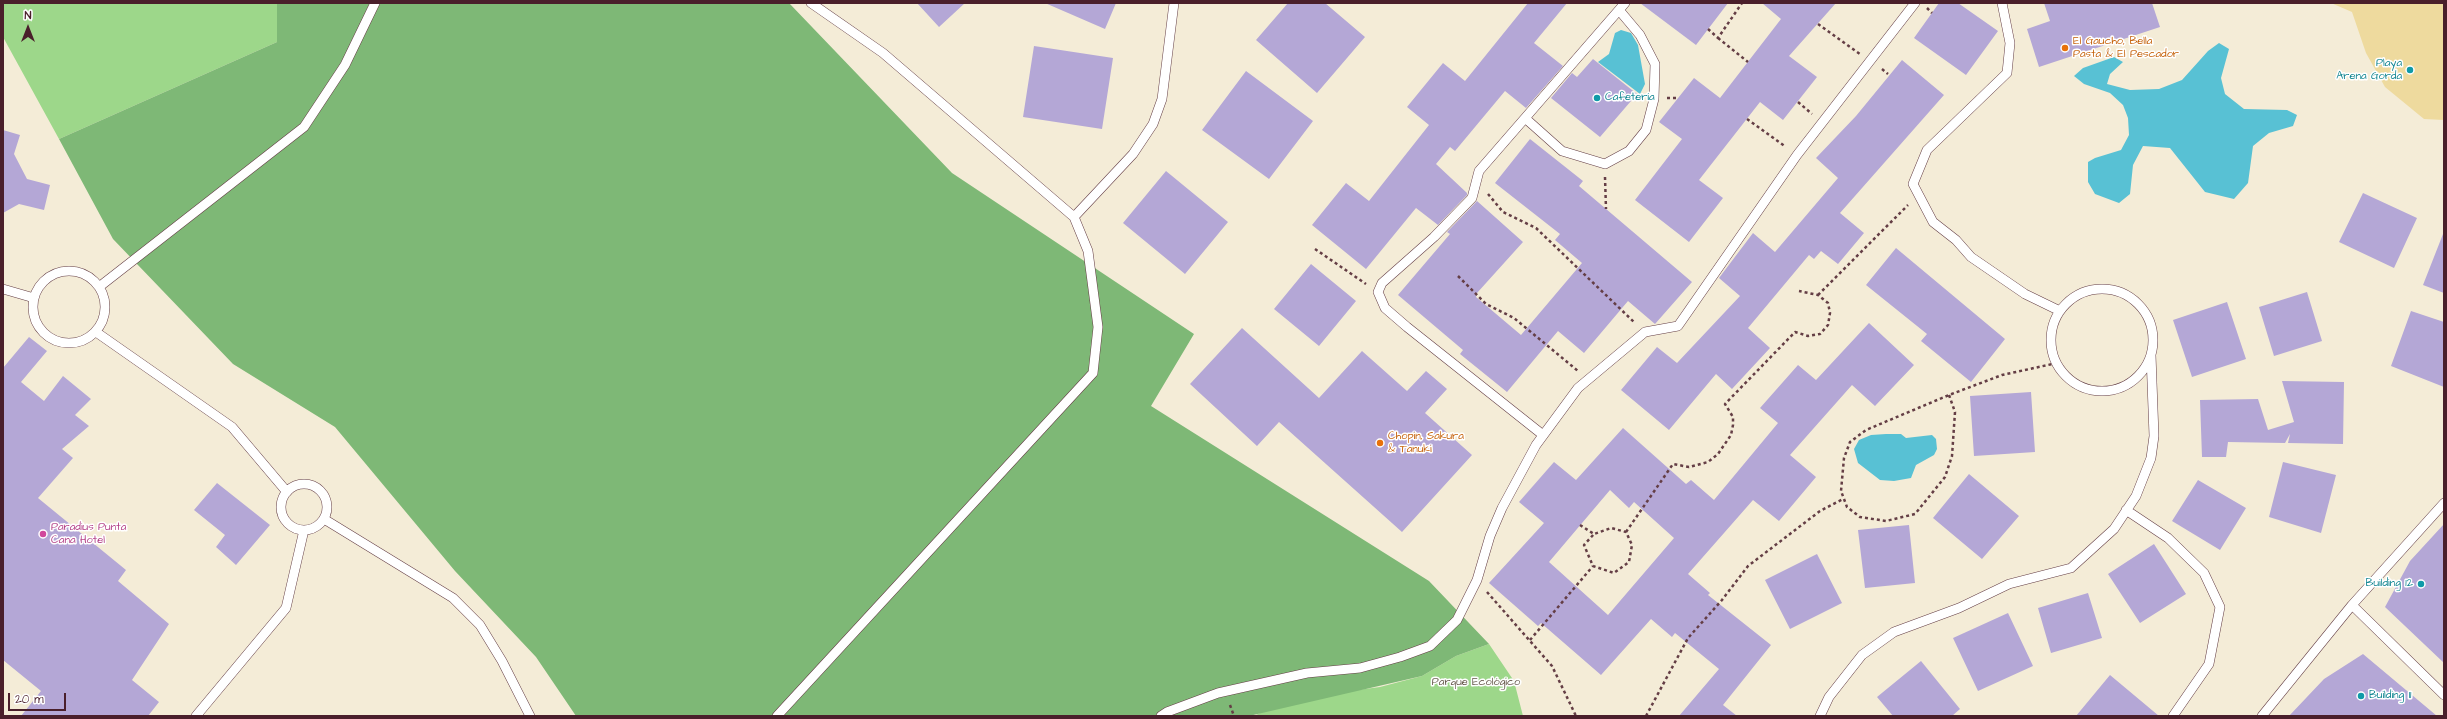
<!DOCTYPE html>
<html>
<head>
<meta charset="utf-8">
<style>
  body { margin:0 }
  #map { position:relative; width:2447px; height:719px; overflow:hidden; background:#f4ecd7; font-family:"Architects Daughter",sans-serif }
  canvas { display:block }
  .frame { position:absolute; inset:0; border:4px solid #4a1f2b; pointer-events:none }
  .north { position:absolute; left:8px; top:8px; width:40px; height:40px; -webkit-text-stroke:3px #fff; paint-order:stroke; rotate:0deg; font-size:11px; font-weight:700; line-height:16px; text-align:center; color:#4a1f2b }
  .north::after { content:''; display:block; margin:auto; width:14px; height:18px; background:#4a1f2b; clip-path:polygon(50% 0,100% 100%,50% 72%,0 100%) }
  .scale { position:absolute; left:8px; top:693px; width:58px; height:18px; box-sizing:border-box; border:2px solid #4a1f2b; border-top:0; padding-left:5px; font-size:12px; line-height:14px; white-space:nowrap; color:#4a1f2b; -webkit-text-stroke:3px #fff; paint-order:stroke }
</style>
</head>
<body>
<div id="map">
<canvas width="2447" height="719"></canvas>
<div class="frame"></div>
<div class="north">N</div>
<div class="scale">20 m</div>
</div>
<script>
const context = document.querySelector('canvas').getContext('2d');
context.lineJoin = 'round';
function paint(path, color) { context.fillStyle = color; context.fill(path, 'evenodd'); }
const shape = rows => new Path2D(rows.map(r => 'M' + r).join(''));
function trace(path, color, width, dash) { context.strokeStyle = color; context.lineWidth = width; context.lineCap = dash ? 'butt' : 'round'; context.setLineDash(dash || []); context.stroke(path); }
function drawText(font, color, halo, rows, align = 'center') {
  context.font = font + ' "Architects Daughter",sans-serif'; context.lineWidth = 3; context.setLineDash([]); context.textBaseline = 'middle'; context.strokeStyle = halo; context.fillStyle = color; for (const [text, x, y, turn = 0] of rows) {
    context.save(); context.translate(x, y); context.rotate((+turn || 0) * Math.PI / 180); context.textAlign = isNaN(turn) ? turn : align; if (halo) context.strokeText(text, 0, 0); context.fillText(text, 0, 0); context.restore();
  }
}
const green = shape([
  [3,3,277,3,277,42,59,139,3,37],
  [1489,644,1514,681,1523,716,1254,716,1266,710,1327,694,1380,687,1422,676,1456,656]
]);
const forest = shape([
  [277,3,789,3,952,173,1194,334,1151,406,1429,581,1489,644,1456,656,1422,676,1249,716,576,716,536,657,455,571,335,427,233,364,113,239,59,139,277,42]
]);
const sand = shape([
  [2331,3,2444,3,2444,120,2424,119,2385,87,2366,53,2352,12]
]);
const water = shape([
  [1621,30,1631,33,1638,45,1645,84,1640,94,1598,62,1609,54,1615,33],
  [2219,43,2229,49,2221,78,2225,94,2244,109,2287,110,2297,115,2293,126,2269,133,2253,146,2248,183,2234,199,2205,192,2170,148,2143,146,2133,165,2130,194,2119,203,2095,194,2088,182,2088,162,2095,158,2121,150,2129,135,2128,118,2123,105,2110,93,2084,84,2074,76,2083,68,2114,57,2123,62,2110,74,2107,84,2130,90,2159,89,2182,80,2208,51],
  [1886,434,1901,434,1906,438,1932,435,1936,439,1937,449,1934,455,1916,465,1911,478,1894,481,1880,480,1858,463,1854,449,1859,440,1871,435]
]);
const building = shape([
  [917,3,965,3,939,27],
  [1045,3,1116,3,1105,29],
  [1288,3,1325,3,1365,37,1317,93,1256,40],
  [1528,3,1567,3,1534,43,1563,66,1526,108,1505,91,1455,151,1450,147,1436,164,1467,193,1467,195,1438,225,1416,208,1366,269,1312,225,1346,183,1369,201,1429,125,1407,107,1443,63,1465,81],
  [1640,3,1728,3,1696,45],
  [1762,3,1836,3,1789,56,1817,77,1783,120,1760,102,1699,180,1723,198,1689,242,1635,200,1682,139,1659,122,1694,78,1720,98,1781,19],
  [1939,3,1958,3,1998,31,1966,75,1914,38],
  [2044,3,2152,3,2160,27,2039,67,2027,29,2050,21],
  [1034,46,1113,58,1102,129,1023,117],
  [1593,59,1637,94,1600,137,1551,98,1572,73,1577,77],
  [1902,60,1944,95,1840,213,1864,233,1838,264,1821,251,1814,259,1809,255,1748,328,1770,348,1732,389,1716,374,1669,430,1621,390,1657,347,1677,363,1740,296,1719,278,1753,233,1775,252,1838,178,1816,158,1856,116],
  [1246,71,1313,121,1269,179,1202,130],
  [3,130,20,135,14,154,27,179,50,185,44,210,19,204,3,213],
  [1530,139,1583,181,1579,186,1692,282,1655,324,1628,301,1584,353,1558,331,1507,392,1460,354,1463,350,1398,295,1450,234,1447,232,1477,201,1523,242,1477,293,1476,297,1521,335,1582,263,1555,240,1560,234,1495,183],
  [1166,171,1228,222,1185,274,1123,223],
  [2363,193,2417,218,2394,268,2339,242],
  [2443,234,2444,234,2444,293,2423,285],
  [1896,248,2005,339,1971,382,1921,341,1927,334,1866,285],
  [1311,264,1356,301,1319,346,1274,309],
  [2307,292,2322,341,2274,356,2259,307],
  [2227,302,2246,359,2192,377,2173,320],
  [2411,311,2444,322,2444,387,2391,366],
  [1869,323,1914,365,1875,406,1852,385,1790,455,1816,477,1779,521,1753,500,1688,574,1710,593,1708,595,1771,645,1723,705,1737,716,1679,716,1719,669,1675,633,1672,637,1651,619,1601,675,1541,623,1538,626,1489,583,1544,523,1519,502,1554,462,1576,480,1623,428,1686,484,1691,480,1714,500,1778,423,1760,408,1798,365,1816,380],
  [1610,490,1629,508,1634,502,1674,538,1608,615,1549,562],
  [1242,328,1319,398,1362,351,1407,391,1426,371,1447,389,1425,413,1472,455,1402,532,1279,422,1257,446,1190,384],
  [29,337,47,351,21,382,44,401,63,376,91,399,75,415,89,426,62,449,73,458,38,498,126,570,118,581,169,624,132,680,159,702,148,716,21,716,41,691,3,660,3,368],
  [2282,381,2344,382,2343,444,2288,443,2290,434,2285,443,2228,442,2226,457,2202,457,2200,400,2258,399,2268,430,2294,422],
  [2031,392,2035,452,1974,456,1970,396],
  [2283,462,2336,475,2321,533,2269,517],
  [1969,474,2019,516,1982,559,1933,518],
  [2198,480,2246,508,2220,550,2172,521],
  [217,483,270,525,236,565,216,547,225,535,194,510],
  [2444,524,2444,663,2385,607,2410,561],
  [1909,525,1915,583,1865,588,1858,530],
  [2154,544,2186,594,2140,623,2108,574],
  [1817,554,1842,603,1790,629,1765,580],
  [2088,593,2102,638,2051,653,2038,608],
  [2008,613,2033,666,1978,691,1953,638],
  [2363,654,2437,716,2289,716,2324,679],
  [1921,661,1960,709,1952,716,1893,716,1877,697],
  [2110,675,2159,716,2076,716]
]);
const path = shape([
  [1927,8,1932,13],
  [1818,24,1860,54],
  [1708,29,1718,38,1742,3],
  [1718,38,1748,62],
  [1882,69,1888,74],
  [1667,98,1678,98],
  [1798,102,1812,114],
  [1747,119,1786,147],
  [1605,177,1606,209],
  [1488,194,1503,212,1536,228,1635,323],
  [1315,249,1366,284],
  [1458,276,1486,304,1514,318,1578,371],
  [1818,295,1908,205],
  [1949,395,1955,412,1952,456,1945,477,1915,514,1886,521,1860,517,1847,507,1841,491,1844,458,1850,442,1866,430,1949,395,2002,375,2057,363],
  [1580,525,1594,534,1584,545,1593,566,1614,573,1629,562,1632,545,1626,532,1611,528,1594,534],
  [1626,532,1673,464,1689,467,1708,462,1718,454,1731,435,1733,425,1733,417,1725,404,1795,332,1808,336,1820,334,1828,325,1830,313,1828,303,1818,295,1799,291],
  [1487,592,1552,666,1576,716],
  [1530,640,1593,566],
  [1230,705,1234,716],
  [1646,716,1688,638,1722,600,1748,566,1820,511,1843,499]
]);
const lane = shape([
  [2002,3,2010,43,2007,73,1927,150,1913,184,1933,222,1956,240,1971,257,2025,294,2060,311],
  [1525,118,1562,151,1605,164,1629,151,1646,130,1654,99,1655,64,1640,35,1619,10],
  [1074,217,1133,154,1153,124,1162,99,1174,3],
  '33 307a36 36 0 1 1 72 0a36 36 0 1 1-72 0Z',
  [99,287,304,127,345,65,375,3],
  [3,289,34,298],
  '2051 340a51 51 0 1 1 102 0a51 51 0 1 1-102 0Z',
  [96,332,232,427,287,492],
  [1543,435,1407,327,1385,308,1378,292,1382,283,1434,237,1472,198,1479,171,1625,3],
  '281 507a23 23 0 1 1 46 0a23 23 0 1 1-46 0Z',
  [2126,510,2168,538,2204,573,2220,607,2209,664,2173,716],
  [324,519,453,598,480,625,502,661,530,716],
  [2352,605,2444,695],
  [196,716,286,608,304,530],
  [777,716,1093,373,1098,327,1088,251,1074,217,883,53,811,3],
  [1161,716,1167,712,1218,693,1307,673,1360,668,1400,657,1430,646,1457,620,1477,580,1490,536,1502,508,1536,445,1578,388,1645,332,1678,326,1797,155,1915,3],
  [1820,716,1829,697,1862,655,1894,632,1959,608,2009,584,2071,568,2114,529,2136,496,2151,458,2154,436,2151,355],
  [2262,716,2352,605,2444,503]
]);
const markers = [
  [2065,48,4,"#e8710a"],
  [2410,70,4,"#0f9aa8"],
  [1597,98,4,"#0f9aa8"],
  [1380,443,4,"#e8710a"],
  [43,534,4,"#d1479c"],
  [2421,584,4,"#0f9aa8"],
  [2361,696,4,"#0f9aa8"]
];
const foodNames = [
  ["El Gaucho, Bella",2073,42],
  ["Pasta & El Pescador",2073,55],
  ["Chopin, Sakura",1388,437],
  ["& Tanuki",1388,450]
];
const cultureNames = [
  ["Playa",2402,64],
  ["Arena Gorda",2402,77],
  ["Cafetería",1605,98,"left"],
  ["Building 12",2413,584],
  ["Building 11",2369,696,"left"]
];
const hotelNames = [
  ["Paradius Punta",51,528],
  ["Cana Hotel",51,541]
];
const parkNames = [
  ["Parque Ecológico",1476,683]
];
paint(green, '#9dd78a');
paint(forest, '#7eb876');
paint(sand, '#eeda9e');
paint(water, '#58c1d4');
paint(building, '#b4a7d6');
trace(lane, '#643e45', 10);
trace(path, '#643e45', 2.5, [3, 3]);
trace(lane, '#fff', 9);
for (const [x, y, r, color] of markers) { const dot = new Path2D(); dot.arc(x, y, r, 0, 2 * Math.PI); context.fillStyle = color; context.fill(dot); trace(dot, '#fff', 1.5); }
drawText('11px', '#c56008', '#fff', foodNames, 'left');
drawText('11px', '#0d838f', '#fff', cultureNames, 'right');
drawText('11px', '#b23c85', '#fff', hotelNames, 'left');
drawText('11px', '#635648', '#fff', parkNames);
</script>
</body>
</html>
